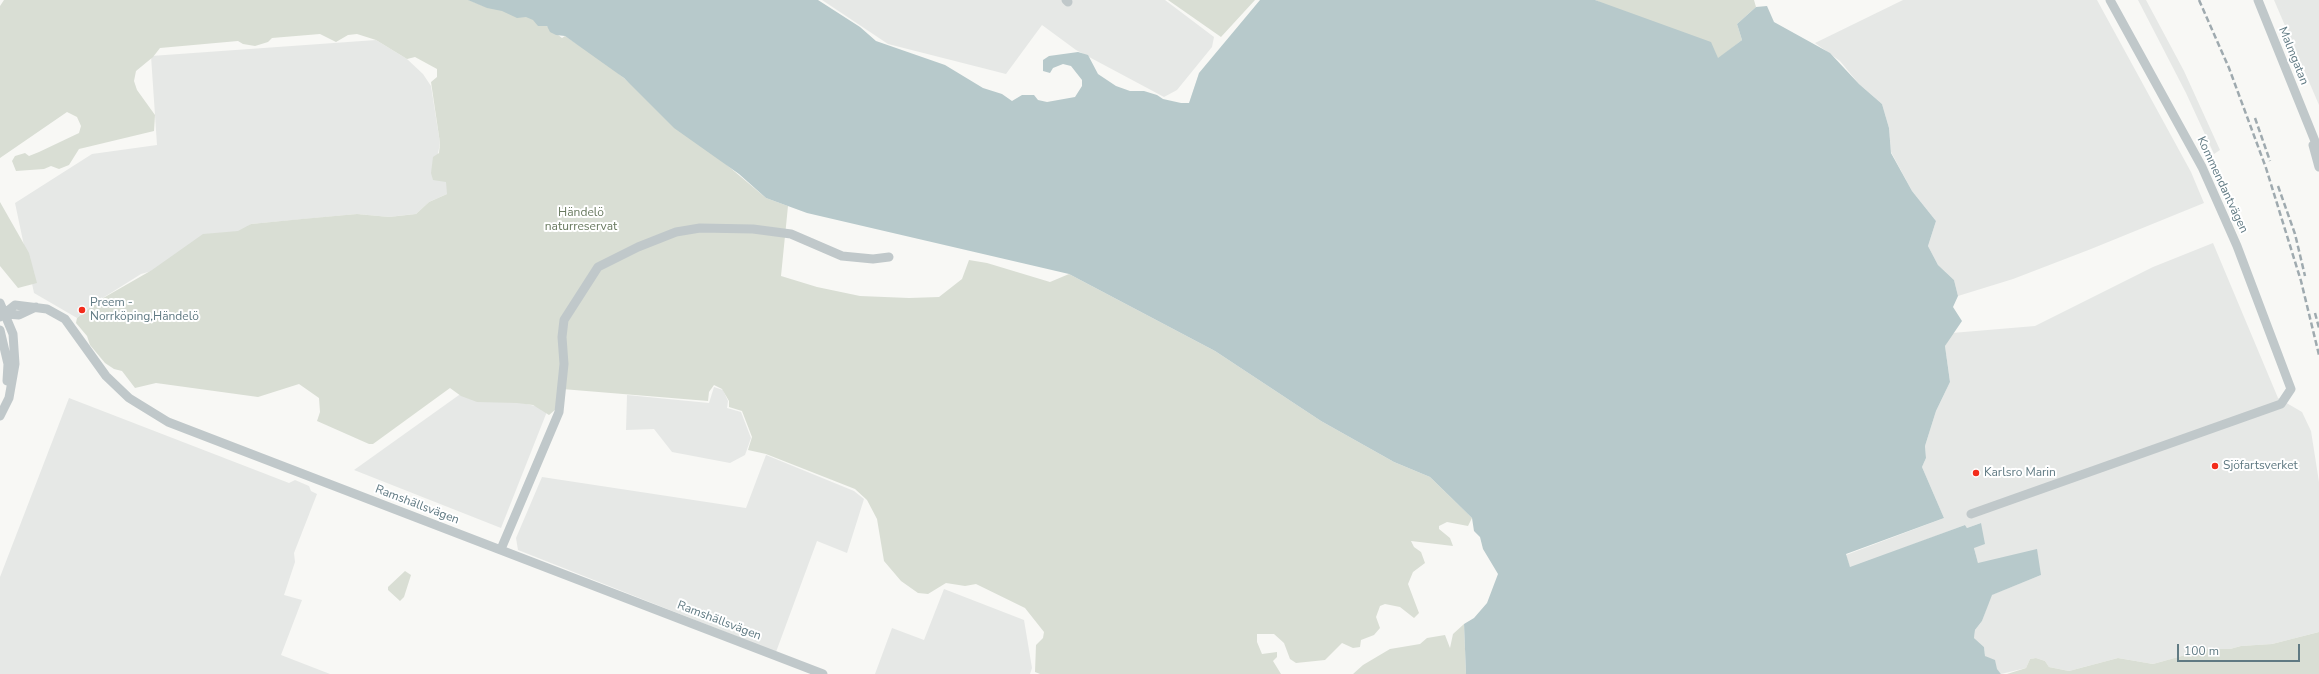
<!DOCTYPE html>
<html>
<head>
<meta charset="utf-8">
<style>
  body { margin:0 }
  #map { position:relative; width:2319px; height:674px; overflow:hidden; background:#f8f8f5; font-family:"Nunito Sans",sans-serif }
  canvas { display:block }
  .scale { position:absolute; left:2177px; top:644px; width:123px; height:18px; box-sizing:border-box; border:2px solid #607a83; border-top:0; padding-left:5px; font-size:12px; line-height:14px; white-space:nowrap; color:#607a83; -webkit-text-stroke:3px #fff; paint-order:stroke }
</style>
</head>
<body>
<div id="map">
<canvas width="2319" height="674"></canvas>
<div class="scale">100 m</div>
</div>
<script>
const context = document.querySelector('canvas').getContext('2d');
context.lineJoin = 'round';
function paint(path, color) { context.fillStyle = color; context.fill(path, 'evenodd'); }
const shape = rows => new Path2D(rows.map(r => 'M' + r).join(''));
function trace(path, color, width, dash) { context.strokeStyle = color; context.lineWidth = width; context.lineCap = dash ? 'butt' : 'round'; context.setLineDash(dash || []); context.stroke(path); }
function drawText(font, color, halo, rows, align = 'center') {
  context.font = font + ' "Nunito Sans",sans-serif'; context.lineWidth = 4; context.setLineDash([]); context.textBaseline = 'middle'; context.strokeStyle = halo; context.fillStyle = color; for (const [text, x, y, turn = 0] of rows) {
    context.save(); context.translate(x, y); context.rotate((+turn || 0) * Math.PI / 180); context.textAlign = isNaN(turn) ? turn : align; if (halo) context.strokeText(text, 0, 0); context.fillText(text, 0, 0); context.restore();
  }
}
const built = shape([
  [822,0,1165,0,1214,37,1212,47,1177,90,1164,97,1076,50,1042,25,1006,74,888,44],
  [1903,0,2097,0,2191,172,2204,203,2091,249,2013,279,1958,296,1954,280,1938,265,1928,246,1936,221,1912,191,1891,152,1889,128,1882,104,1859,84,1840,61,1815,43],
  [2138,0,2146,0,2184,71,2220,150,2214,154,2186,93],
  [2274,0,2319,0,2319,105],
  [376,40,407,59,423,74,431,86,440,143,433,180,442,180,449,183,447,194,429,202,416,214,406,215,389,217,357,214,251,224,237,234,159,269,141,274,98,301,77,318,34,293,15,203,92,154,157,145,151,56],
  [2213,243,2278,398,2302,412,2311,431,2319,482,2319,632,2272,644,2241,646,2230,649,2207,649,2153,664,2118,658,2069,671,2049,667,2045,661,2036,658,2030,659,2026,668,2001,674,1985,656,1984,647,1974,638,1975,630,1982,621,1991,595,2041,575,1978,563,1974,548,1981,523,1967,528,1965,525,1850,568,1846,555,1944,518,1922,467,1926,458,1925,446,1936,411,1950,382,1945,346,1952,333,2035,326,2153,267],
  [714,387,723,390,728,401,727,408,741,412,751,438,745,455,730,463,672,452,654,429,626,430,627,395,709,403],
  [466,390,548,409,501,528,354,470],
  [69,398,289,483,295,480,309,486,311,491,317,494,294,553,295,562,284,595,302,600,281,655,330,674,0,674,0,577],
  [766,455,854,491,864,499,847,553,817,541,776,652,518,550,516,538,542,477,746,508],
  [944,589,1024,620,1032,668,1030,674,875,674,892,628,924,640]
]);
const green = shape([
  [4,0,469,0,486,7,526,15,539,20,562,38,565,36,606,63,766,198,788,206,781,276,817,287,860,296,909,298,939,297,962,279,969,260,987,263,1050,282,1069,274,1215,351,1321,421,1394,462,1430,477,1472,518,1468,526,1447,522,1439,526,1439,529,1450,538,1453,546,1411,541,1414,547,1421,552,1425,563,1413,572,1408,584,1419,613,1414,618,1400,607,1385,604,1380,606,1376,617,1380,628,1374,635,1361,640,1360,647,1353,648,1342,643,1325,660,1296,663,1290,659,1284,643,1274,634,1257,634,1257,642,1262,654,1277,652,1277,657,1273,661,1281,674,1040,674,1035,672,1036,645,1043,638,1044,632,1025,608,976,584,965,586,946,583,928,594,918,593,901,581,884,561,877,519,867,500,855,489,766,454,748,450,752,437,742,411,729,407,729,401,722,389,714,385,709,392,708,401,562,389,555,410,549,415,533,405,517,403,477,402,461,396,450,388,373,444,369,444,317,421,320,412,319,398,299,384,258,397,156,383,135,388,122,371,114,369,105,363,90,345,87,336,76,323,77,318,98,301,152,270,203,234,238,231,251,224,302,219,357,214,389,217,416,214,429,202,447,194,446,182,433,180,431,173,433,157,439,153,440,143,431,82,437,77,437,69,415,57,407,59,376,40,357,34,348,35,336,42,320,34,272,38,268,42,255,46,243,44,238,41,160,48,153,57,136,71,134,81,137,90,155,115,154,131,79,149,69,165,59,169,51,166,44,169,16,171,12,161,15,156,25,153,29,156,39,152,79,133,81,126,77,117,67,112,0,158,0,6],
  [1168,0,1255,0,1221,37],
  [1595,0,1754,0,1756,7,1737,24,1742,40,1718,59],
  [0,202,29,253,37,283,18,288,0,266],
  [405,571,411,575,404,597,400,601,388,590,388,587],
  [1464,624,1466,674,1353,674,1363,665,1390,649,1420,644,1427,638,1445,635,1450,648,1453,634],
  [2319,632,2319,674,2007,674,2026,668,2030,659,2036,658,2045,661,2049,667,2069,671,2118,658,2153,664,2207,649,2230,649,2241,646,2272,644]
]);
const water = shape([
  [468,0,818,0,860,27,876,41,945,65,983,88,1002,94,1012,101,1022,95,1034,95,1038,100,1047,102,1075,97,1082,86,1082,80,1071,66,1063,64,1053,68,1050,73,1043,71,1043,60,1049,56,1078,52,1088,55,1098,74,1116,86,1130,91,1144,91,1157,95,1163,99,1181,103,1189,103,1199,73,1260,0,1595,0,1711,42,1718,58,1742,40,1737,24,1756,7,1767,6,1774,22,1830,53,1859,84,1882,104,1889,128,1891,153,1912,191,1936,221,1928,246,1938,265,1954,280,1958,296,1953,307,1962,321,1945,346,1950,382,1936,411,1925,446,1926,458,1922,467,1944,518,1846,554,1850,567,1965,525,1967,528,1981,523,1985,544,1974,548,1978,563,2037,549,2041,575,1992,595,1982,621,1975,630,1974,638,1984,647,1985,656,1995,660,1997,669,2001,674,1466,674,1464,624,1474,618,1487,603,1498,574,1483,549,1480,537,1474,531,1472,518,1430,477,1394,462,1321,421,1215,351,1069,274,807,213,766,198,739,174,674,128,624,78,565,36,556,35,550,32,547,26,538,26,533,20,526,17,517,18,502,11,487,8]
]);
const minor = shape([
  [1066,0,1068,2],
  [2258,0,2319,151],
  [2313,145,2319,167],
  [0,303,13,334,15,364,9,398,0,416],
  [6,314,19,315,36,307],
  [0,317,15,305,47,309,65,319,106,376,129,398,168,422,823,674],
  [0,330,8,364,7,381],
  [1971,514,2281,404,2291,389,2237,246,2202,167,2110,0],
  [501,549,559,412,564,364,562,337,564,320,598,267,638,247,676,232,700,228,753,229,791,234,842,256,873,259,889,257]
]);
const rail = shape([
  [2199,0,2229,68,2266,168,2301,281,2319,355],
  [2255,118,2270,161],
  [2278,186,2295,234,2305,276],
  [2315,313,2319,328]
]);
const markers = [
  [82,310,4,"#f32b1b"],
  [2215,466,4,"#f32b1b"],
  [1976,473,4,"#f32b1b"]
];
const streetNames = [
  ["Malmgatan",2293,56,68],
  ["Kommendantvägen",2222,185,65],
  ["Ramshällsvägen",417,505,21],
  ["Ramshällsvägen",719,621,21]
];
const parkNames = [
  ["Händelö",581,213],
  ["naturreservat",581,227]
];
const poiNames = [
  ["Preem -",90,303],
  ["Norrköping,Händelö",90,317],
  ["Sjöfartsverket",2223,466],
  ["Karlsro Marin",1984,473]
];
paint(built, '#e6e8e6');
paint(green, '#d9ded4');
paint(water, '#b7c9cb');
trace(minor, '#c0c8ca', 9);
trace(rail, '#9faaaf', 2.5, [6, 3]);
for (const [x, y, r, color] of markers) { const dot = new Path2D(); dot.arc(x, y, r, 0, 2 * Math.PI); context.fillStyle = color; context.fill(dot); trace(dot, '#fff', 1.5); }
drawText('12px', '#607a83', '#fff', streetNames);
drawText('12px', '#697a60', '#fff', parkNames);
drawText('12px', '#607a83', '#fff', poiNames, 'left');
</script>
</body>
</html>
